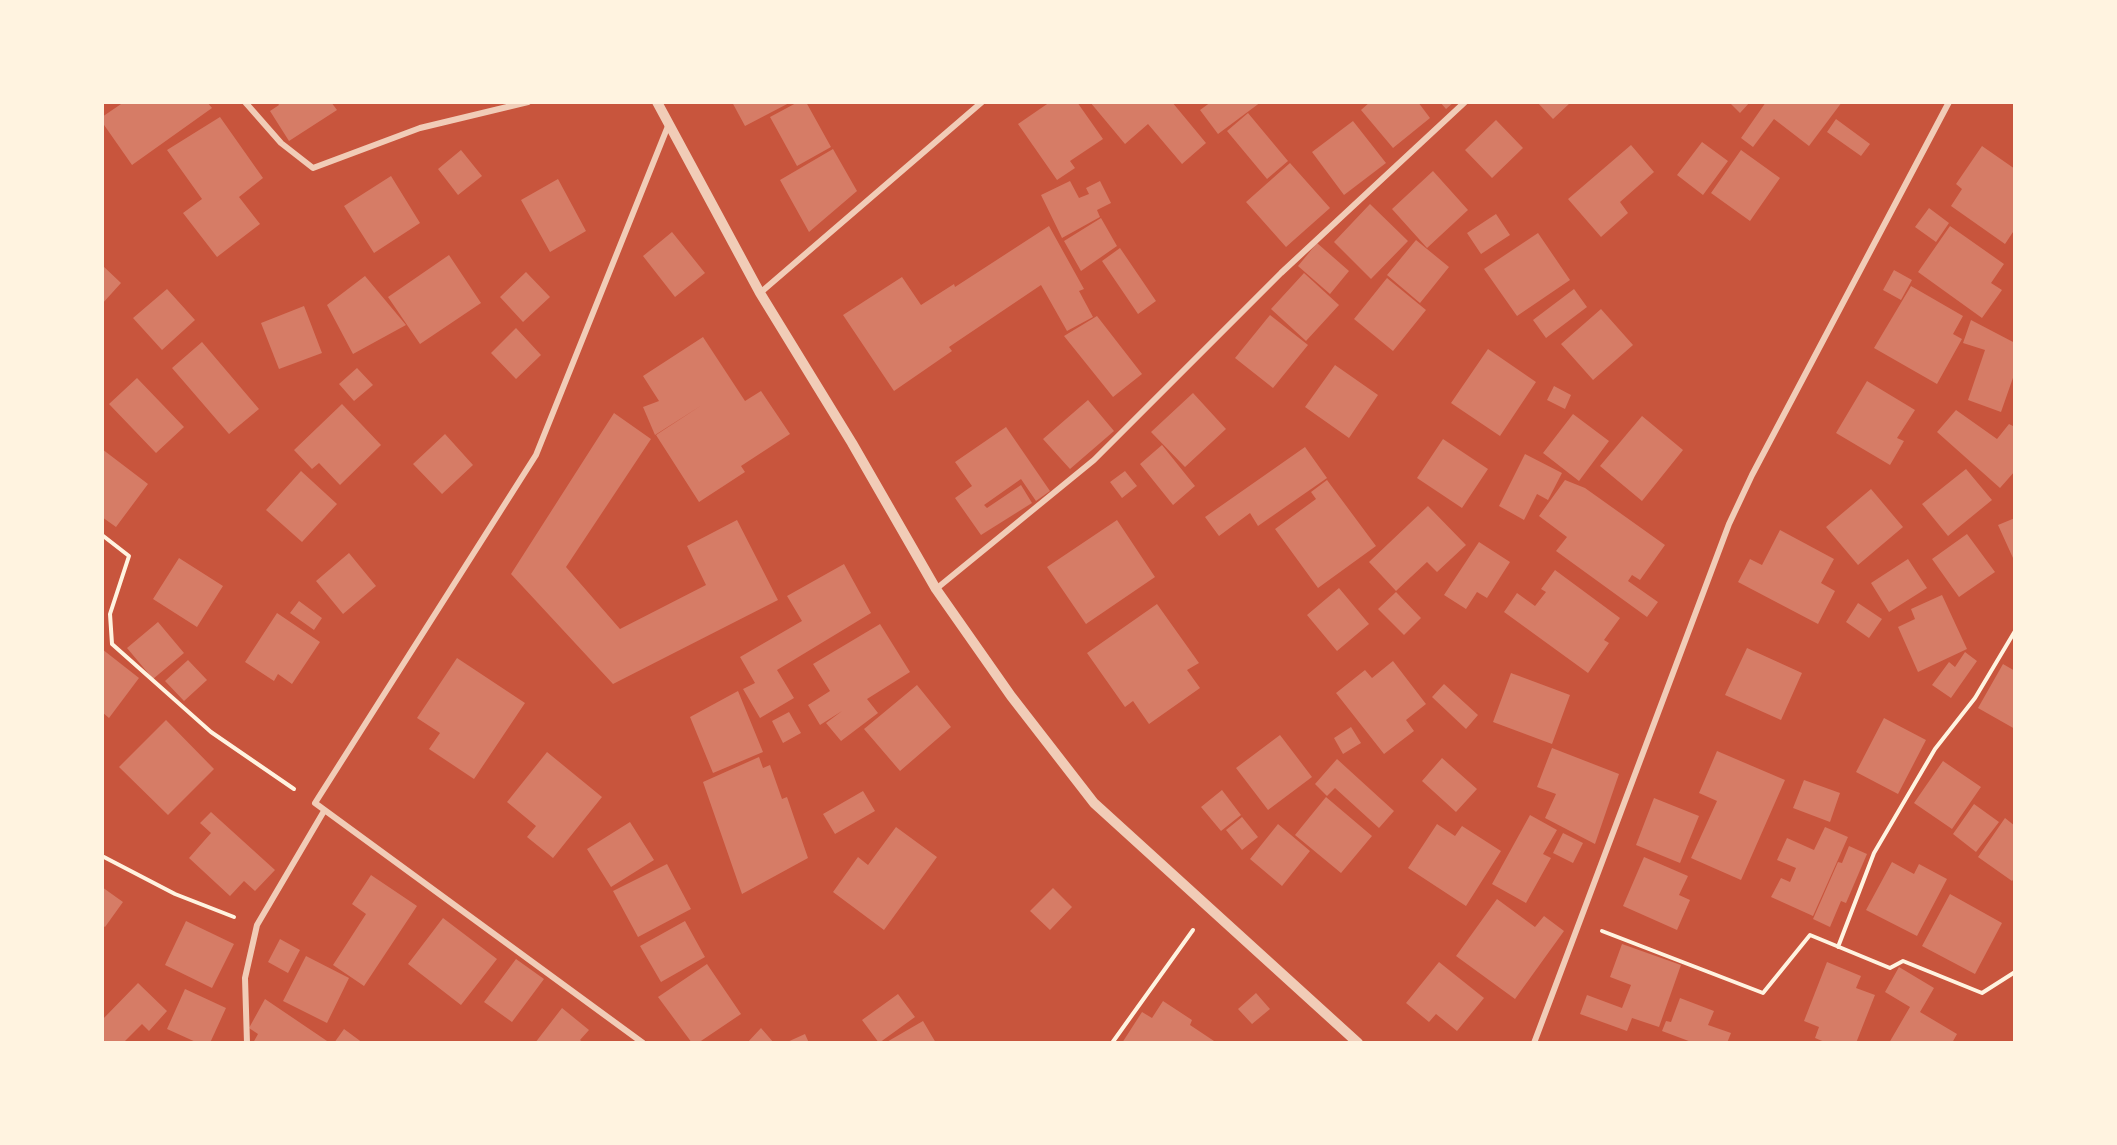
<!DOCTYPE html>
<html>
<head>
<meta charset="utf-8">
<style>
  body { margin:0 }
  #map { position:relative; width:2117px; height:1145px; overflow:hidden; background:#c8553d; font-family:"Source Sans 3",sans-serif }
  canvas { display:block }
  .frame { position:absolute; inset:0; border:104px solid #fff3e0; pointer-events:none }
</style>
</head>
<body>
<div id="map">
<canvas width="2117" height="1145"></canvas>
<div class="frame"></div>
</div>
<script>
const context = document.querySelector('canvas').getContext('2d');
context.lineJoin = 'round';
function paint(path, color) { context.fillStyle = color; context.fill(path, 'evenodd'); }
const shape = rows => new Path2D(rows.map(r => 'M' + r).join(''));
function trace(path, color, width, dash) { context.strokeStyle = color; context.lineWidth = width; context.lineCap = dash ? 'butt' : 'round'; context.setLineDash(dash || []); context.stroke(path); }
const building = shape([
  [124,102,207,102,212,108,132,165,102,122,102,117],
  [277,102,331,102,337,110,289,141,270,111,279,105],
  [732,102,791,102,745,126],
  [798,102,806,102,831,147,797,166,770,117],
  [1050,102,1077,102,1103,139,1070,161,1075,168,1057,180,1018,124],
  [1090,102,1172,102,1206,143,1182,164,1148,124,1125,144],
  [1211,102,1261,102,1218,134,1200,110],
  [1370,102,1418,102,1430,118,1393,148,1361,110],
  [1440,102,1454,102,1446,109],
  [1537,102,1571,102,1553,119],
  [1729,102,1750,102,1740,113],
  [1766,102,1842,102,1809,146,1774,119,1753,147,1741,138],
  [1248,113,1288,161,1267,179,1227,131],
  [220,117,263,178,239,197,260,224,217,257,183,213,202,199,167,150],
  [1836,119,1870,144,1861,156,1827,132],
  [1496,120,1523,148,1492,178,1465,150],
  [1353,121,1386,163,1344,195,1312,152],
  [1702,142,1728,161,1703,195,1677,175],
  [1631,145,1654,172,1620,202,1628,213,1601,237,1568,199],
  [1982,146,2015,169,2015,229,2005,244,1951,206,1962,189,1956,184],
  [833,149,857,191,809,232,780,180],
  [461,150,482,176,458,195,438,169],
  [1741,150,1780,178,1750,221,1711,193],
  [1290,163,1330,208,1286,247,1246,202],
  [1433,171,1468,210,1427,248,1392,209],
  [391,176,420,223,374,253,344,206],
  [558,179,586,231,550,252,521,200],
  [1070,181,1079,198,1089,194,1086,188,1100,181,1111,203,1097,210,1100,217,1062,238,1041,195],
  [1370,204,1408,241,1371,279,1334,242],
  [1929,208,1949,223,1936,242,1915,227],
  [1496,214,1510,235,1481,254,1467,233],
  [1101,218,1117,246,1081,271,1064,241],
  [1049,226,1084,289,1079,291,1093,317,1067,331,1041,285,949,347,952,351,894,391,843,315,902,277,921,305,954,284,955,287],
  [1950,226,2004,264,1991,283,2002,290,1982,318,1918,272],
  [672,232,705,273,675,297,643,256],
  [1538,233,1570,280,1517,316,1484,269],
  [1416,240,1449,267,1420,303,1387,275],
  [1317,243,1349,271,1330,294,1298,266],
  [1120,248,1156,301,1138,314,1102,261],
  [449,255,481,303,420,344,388,297],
  [102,265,121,283,102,304],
  [1894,270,1912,280,1901,300,1883,290],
  [526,272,550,297,523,322,500,297],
  [1304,273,1339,305,1306,341,1271,309],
  [365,276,406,325,353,354,327,305],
  [1387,278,1426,310,1393,351,1354,319],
  [1911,286,1963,316,1953,334,1962,339,1937,384,1874,348],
  [167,289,195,320,162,350,133,318],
  [1574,289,1587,307,1546,338,1533,320],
  [304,306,322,353,279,369,261,323],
  [1601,309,1633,345,1593,380,1561,344],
  [1270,315,1308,345,1273,388,1235,358],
  [1097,316,1142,374,1113,397,1064,336],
  [1971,320,2015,343,2015,372,2001,412,1968,400,1985,350,1963,343],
  [516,328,541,355,516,379,491,353],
  [703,337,745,401,761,391,790,434,741,466,745,472,699,502,656,435,702,405,655,435,643,407,659,401,643,376],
  [202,342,259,409,229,434,172,368],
  [1488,349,1536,382,1500,436,1451,403],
  [1335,365,1378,395,1349,438,1305,407],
  [357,368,373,385,354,401,339,384],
  [137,378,184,427,156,453,109,404],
  [1867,381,1915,410,1897,438,1904,441,1890,465,1836,433],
  [1554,386,1571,395,1565,409,1547,400],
  [1193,393,1226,429,1185,467,1151,432],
  [1088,400,1114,431,1070,469,1043,439],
  [342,404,381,445,340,485,319,463,312,469,294,450],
  [1956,410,1997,439,2009,424,2015,427,2015,471,2000,488,1937,432],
  [614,413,651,439,566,567,620,629,706,585,687,546,737,520,778,600,613,684,511,574],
  [1573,414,1609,441,1579,481,1543,453],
  [1642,416,1683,450,1642,501,1600,466],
  [1006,427,1050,491,1036,501,1021,479,984,505,987,508,1021,485,1032,503,981,535,955,498,972,486,955,462],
  [445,434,473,465,442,494,413,464],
  [1443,439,1488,469,1462,508,1417,478],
  [1162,445,1195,486,1173,505,1140,464],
  [1305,447,1327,478,1258,526,1250,513,1219,536,1205,517],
  [102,449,148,484,116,527,102,517],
  [1525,454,1562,473,1548,500,1537,494,1524,520,1499,506],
  [1966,469,1992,500,1948,536,1922,504],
  [301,471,337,504,302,542,266,510],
  [1125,471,1137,486,1122,498,1110,482],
  [1327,480,1376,546,1318,588,1275,529,1316,499,1311,492],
  [1565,480,1585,488,1665,545,1640,580,1632,575,1628,581,1658,602,1647,617,1556,551,1567,537,1539,516],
  [1871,489,1903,527,1858,565,1826,527],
  [1428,506,1466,545,1437,572,1427,562,1396,591,1369,562],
  [2015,518,2015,557,2013,558,1998,525],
  [1117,520,1155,577,1086,624,1047,567],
  [1780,530,1834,559,1821,583,1835,591,1818,624,1738,582,1750,559,1762,565],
  [1967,534,1995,572,1959,597,1932,559],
  [1479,542,1510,562,1487,598,1477,592,1466,609,1444,595],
  [349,553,376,586,343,614,316,581],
  [179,558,223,586,197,627,153,599],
  [1908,559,1927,588,1889,612,1871,583],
  [844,564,871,613,777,670,794,698,760,718,743,689,755,683,740,657,802,621,787,596],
  [1555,570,1620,618,1604,640,1609,643,1588,673,1504,612,1517,593,1535,606,1546,592,1541,589],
  [1339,588,1369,624,1337,651,1307,615],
  [1396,592,1421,618,1404,635,1378,609],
  [1942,595,1967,649,1918,672,1898,627,1915,619,1911,609],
  [299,601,322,618,314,630,290,613],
  [1858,603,1882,619,1869,638,1846,622],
  [1157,604,1199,663,1187,670,1200,688,1149,724,1133,701,1125,707,1087,653],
  [277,613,320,642,292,684,278,674,274,681,245,662],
  [158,622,184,653,153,679,127,648],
  [880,624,910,672,867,699,878,713,841,741,826,723,842,711,820,725,808,705,830,691,813,664],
  [1747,648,1802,673,1781,720,1725,695],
  [102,649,139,678,109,718,102,712],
  [1965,652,1977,661,1951,698,1932,685,1949,662,1955,667],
  [457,658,525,703,474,779,429,749,440,733,417,718],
  [188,660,207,680,184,701,165,681],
  [1393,661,1426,704,1406,720,1414,731,1384,754,1336,693,1365,670,1372,678],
  [2003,664,2015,671,2015,729,1978,708],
  [1511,673,1570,695,1552,744,1493,722],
  [1444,684,1478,715,1466,729,1432,697],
  [917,685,951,727,900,771,864,729],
  [738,691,763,752,713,773,690,717],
  [789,712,801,733,783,743,772,721],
  [1884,718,1926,740,1898,794,1856,772],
  [166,720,214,769,168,815,119,767],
  [1351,727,1361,743,1343,754,1334,738],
  [1280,735,1312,777,1268,810,1236,768],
  [1552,748,1619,774,1595,844,1545,818,1556,794,1537,787],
  [1717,751,1785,780,1741,880,1691,858,1717,801,1699,793],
  [547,752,602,797,553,858,527,837,536,826,507,802],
  [759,757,763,768,770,765,782,799,787,797,808,858,742,894,703,782],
  [1442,758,1477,789,1456,812,1422,781],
  [1337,759,1394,811,1379,828,1335,788,1327,796,1315,784],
  [1943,761,1981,787,1952,829,1914,803],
  [1804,780,1840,793,1830,822,1793,808],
  [1222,790,1241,815,1221,831,1201,807],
  [863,791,875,811,835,834,823,814],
  [1326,797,1372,836,1341,873,1295,835],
  [1654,798,1699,816,1680,863,1636,845],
  [1974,804,1999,822,1976,852,1953,834],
  [211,812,275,870,255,891,244,881,230,896,189,858,211,833,200,823],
  [1530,815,1557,830,1543,854,1551,858,1526,903,1492,884],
  [1242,817,1258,837,1242,850,1226,830],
  [2005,818,2015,826,2015,877,2012,881,1978,857],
  [630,822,654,860,611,887,587,849],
  [1278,824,1310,851,1282,886,1250,859],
  [1437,824,1455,836,1462,826,1501,851,1466,906,1408,868],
  [896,827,937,857,884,930,833,892,858,857,868,865],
  [1825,827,1848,837,1813,916,1771,897,1781,878,1790,882,1796,868,1777,860,1787,838,1814,850],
  [1563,833,1583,843,1573,863,1553,853],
  [1849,846,1867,854,1846,903,1841,901,1830,927,1813,919,1838,862,1842,863],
  [1644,857,1688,876,1679,895,1690,900,1677,930,1623,906],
  [1892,862,1914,874,1919,864,1947,879,1917,936,1866,910],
  [667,864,691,909,638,937,613,891],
  [371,875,417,906,364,986,333,965,366,914,352,904],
  [102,887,123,902,105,927,102,925],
  [1053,888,1072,907,1050,930,1030,911],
  [1950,894,2002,923,1975,974,1922,946],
  [1497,899,1535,927,1544,916,1564,931,1515,999,1456,956],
  [443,918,497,959,461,1005,408,964],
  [186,921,234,944,212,988,165,965],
  [685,921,705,957,661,982,640,946],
  [280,939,300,950,288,973,268,962],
  [1622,944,1681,965,1659,1027,1632,1018,1627,1031,1580,1014,1587,995,1622,1008,1631,985,1610,977],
  [306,956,349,978,327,1023,283,1001],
  [516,959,544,979,512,1022,484,1002],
  [1439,962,1484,998,1457,1031,1436,1014,1429,1022,1406,1003],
  [1827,962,1861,976,1856,988,1875,995,1856,1043,1827,1043,1815,1038,1819,1027,1804,1021],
  [707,964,741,1014,698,1043,692,1043,658,997],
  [1899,967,1934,988,1920,1012,1957,1034,1952,1043,1889,1043,1910,1007,1885,992],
  [138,983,167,1011,149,1031,142,1024,123,1043,104,1043,102,1020],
  [185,989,226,1008,210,1043,198,1043,167,1029],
  [1256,993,1270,1009,1252,1024,1238,1009],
  [898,994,915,1017,879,1043,862,1020],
  [1680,998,1714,1011,1708,1025,1731,1033,1727,1043,1694,1043,1662,1031,1666,1021,1671,1022],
  [265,999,330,1043,253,1043,258,1034,249,1028],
  [1163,1001,1192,1020,1190,1025,1217,1043,1122,1043,1142,1012,1152,1018],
  [562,1008,589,1030,580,1040,584,1043,535,1043],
  [923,1021,936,1043,885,1043],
  [761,1028,774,1043,747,1043],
  [344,1029,363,1043,334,1043],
  [805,1034,809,1043,785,1043]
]);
const path = shape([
  [102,535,129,556,110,614,112,644,211,732,294,789],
  [102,856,175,894,234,917],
  [1602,931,1763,993,1810,935,1890,968,1903,961,1982,993,2015,972],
  [1838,947,1874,853,1935,749,1975,698,2015,631],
  [1112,1043,1193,930]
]);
const minor = shape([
  [245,102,281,143,313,168,420,128,528,102],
  [760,293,982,102],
  [936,589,1094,460,1281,273,1465,102],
  [247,1043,245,978,257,925,324,811],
  [643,1043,315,803,536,455,668,126],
  [1534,1043,1729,524,1752,475,1949,102]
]);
const tertiary = shape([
  [657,102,760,293,852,443,936,589,1011,696,1094,803,1358,1043]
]);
paint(building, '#d67c66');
trace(path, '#fff3e0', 4);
trace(minor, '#f1ccb7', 6);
trace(tertiary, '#f1ccb7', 10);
</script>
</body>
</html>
